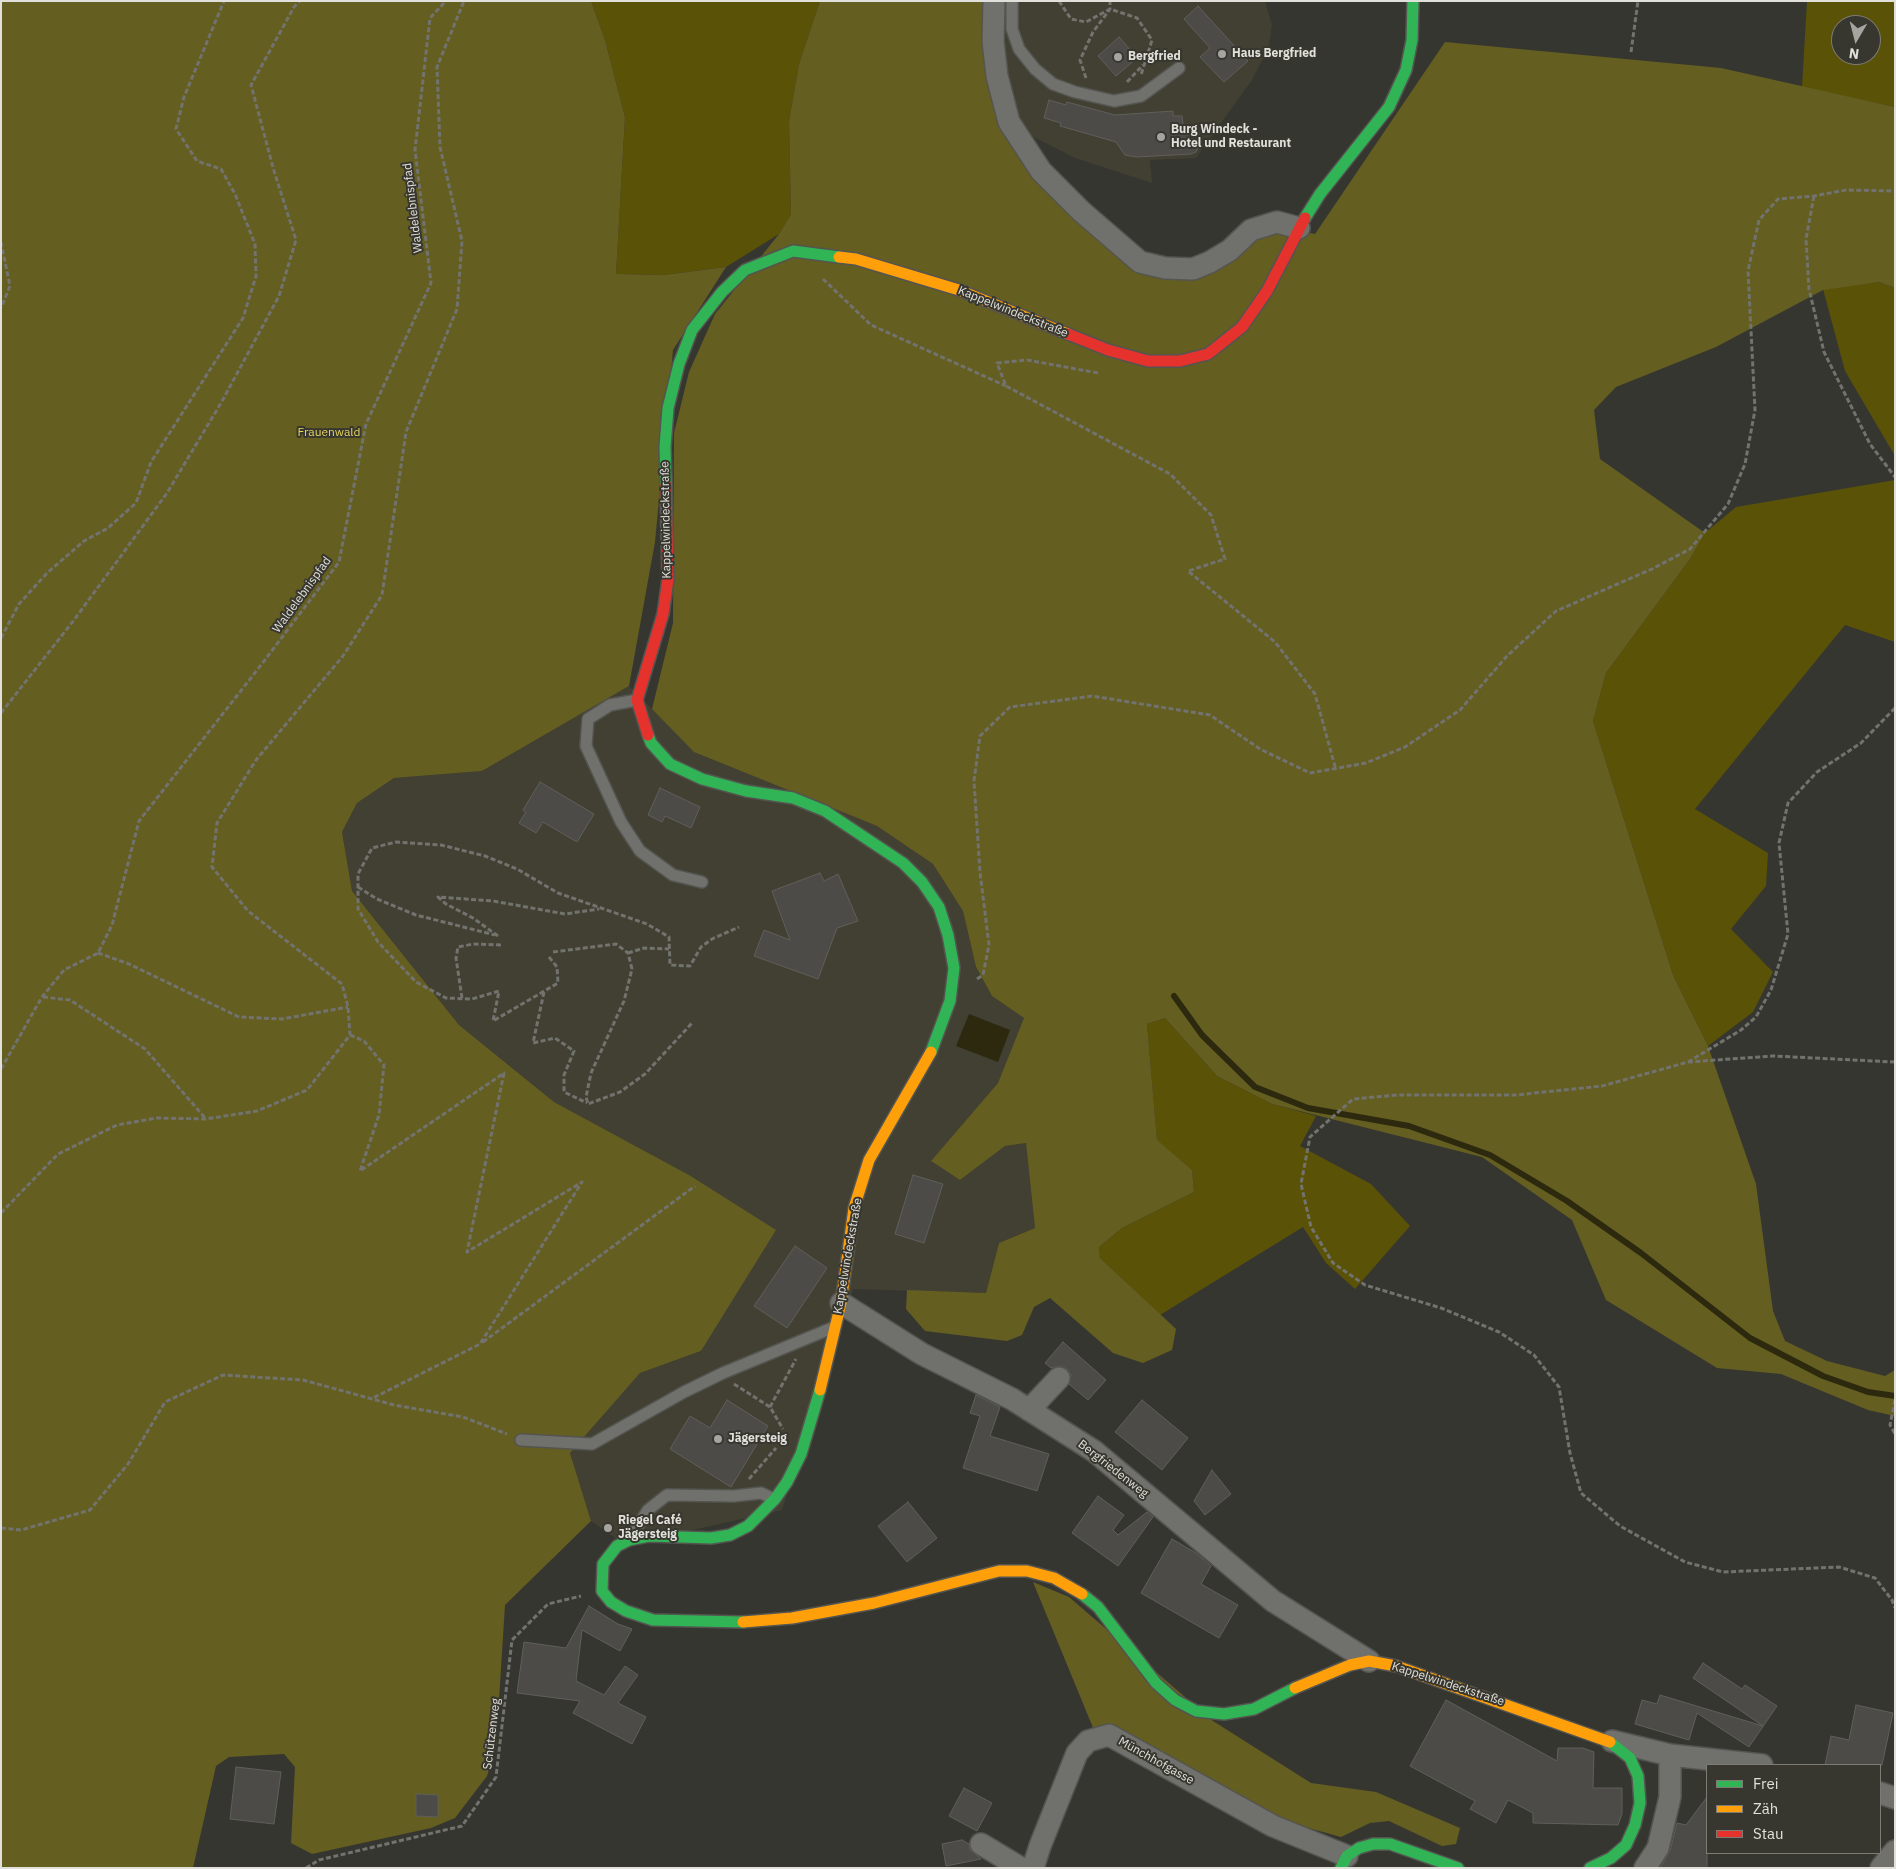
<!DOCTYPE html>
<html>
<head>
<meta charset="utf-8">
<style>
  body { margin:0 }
  #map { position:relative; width:1896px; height:1869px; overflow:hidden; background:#363631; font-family:"IBM Plex Sans",sans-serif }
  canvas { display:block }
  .frame { position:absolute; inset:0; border:2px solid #e1e0db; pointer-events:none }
  .legend { position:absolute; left:1706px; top:1764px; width:175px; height:90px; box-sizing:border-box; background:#38372f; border:1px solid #7c7b74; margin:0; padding:6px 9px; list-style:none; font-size:15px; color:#e1e0db }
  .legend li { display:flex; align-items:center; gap:10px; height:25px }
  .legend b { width:25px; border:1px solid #7c7b74 }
  .north { position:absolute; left:1831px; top:15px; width:50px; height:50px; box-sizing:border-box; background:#38372f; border:1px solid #7c7b74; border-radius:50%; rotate:188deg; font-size:14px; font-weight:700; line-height:20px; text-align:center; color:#e1e0db }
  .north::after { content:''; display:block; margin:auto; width:18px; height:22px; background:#a5a4a0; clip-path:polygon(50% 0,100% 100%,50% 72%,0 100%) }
</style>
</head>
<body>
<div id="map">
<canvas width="1896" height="1869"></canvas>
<div class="frame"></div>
<ul class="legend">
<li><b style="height:6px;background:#30b455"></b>Frei</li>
<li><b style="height:6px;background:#ff9f0a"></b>Zäh</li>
<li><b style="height:6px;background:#e5322d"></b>Stau</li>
</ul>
<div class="north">N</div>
</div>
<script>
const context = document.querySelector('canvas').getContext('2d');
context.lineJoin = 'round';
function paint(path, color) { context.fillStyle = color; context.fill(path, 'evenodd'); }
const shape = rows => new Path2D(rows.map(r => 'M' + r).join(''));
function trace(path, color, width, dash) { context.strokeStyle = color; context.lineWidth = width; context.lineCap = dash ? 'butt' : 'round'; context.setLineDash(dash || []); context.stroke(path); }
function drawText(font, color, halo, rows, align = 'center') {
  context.font = font + ' "IBM Plex Sans",sans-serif'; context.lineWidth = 4; context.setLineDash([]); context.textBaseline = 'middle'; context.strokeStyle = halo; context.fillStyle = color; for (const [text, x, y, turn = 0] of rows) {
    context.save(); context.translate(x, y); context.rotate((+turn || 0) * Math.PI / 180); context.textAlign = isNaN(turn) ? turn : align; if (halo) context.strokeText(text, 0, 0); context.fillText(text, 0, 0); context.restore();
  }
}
const built = shape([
  [998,1,1265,1,1272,25,1269,47,1252,80,1196,158,1150,160,1152,183,1075,158,1022,131,1014,118,997,10],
  [629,686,695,752,877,826,933,864,963,911,976,968,992,996,1024,1018,998,1083,931,1161,960,1180,1005,1146,1026,1143,1035,1228,999,1243,986,1293,853,1289,782,1510,625,1545,591,1521,570,1453,640,1373,702,1351,689,1175,554,1102,459,1025,352,891,342,832,357,803,394,778,482,771]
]);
const green = shape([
  [591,1,820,1,799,64,789,121,791,214,779,234,726,267,664,275,616,274,625,117,605,40],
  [1807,1,1895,1,1895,107,1802,87],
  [1841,25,1871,25,1871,55,1841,55],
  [1879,282,1895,288,1895,456,1845,371,1823,289],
  [1895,480,1895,642,1845,625,1695,809,1768,853,1766,886,1731,929,1773,972,1753,1012,1708,1046,1673,975,1593,721,1606,673,1690,559,1705,533,1736,507],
  [1165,1018,1217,1076,1272,1104,1316,1116,1300,1146,1371,1184,1410,1226,1355,1289,1326,1263,1303,1227,1160,1315,1100,1258,1099,1247,1122,1228,1194,1192,1192,1170,1157,1141,1147,1024]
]);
const forest = shape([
  [1,1,591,1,605,40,625,117,616,274,664,275,726,267,673,350,655,542,629,686,482,771,394,778,357,803,342,832,352,891,459,1025,554,1102,689,1175,776,1230,701,1351,640,1373,570,1453,591,1521,505,1605,496,1747,487,1776,455,1818,431,1828,312,1854,291,1843,295,1767,284,1754,229,1757,216,1766,193,1868,1,1868],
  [820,1,988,1,1005,127,1165,275,1254,236,1291,229,1315,234,1445,42,1721,68,1895,107,1895,288,1879,282,1823,290,1716,347,1616,387,1594,410,1600,459,1705,533,1690,559,1606,673,1593,721,1673,975,1708,1046,1756,1184,1773,1311,1785,1341,1827,1361,1885,1376,1895,1370,1895,1416,1868,1410,1781,1374,1717,1368,1606,1300,1572,1220,1482,1157,1272,1104,1217,1076,1165,1018,1147,1024,1157,1140,1192,1170,1194,1192,1122,1228,1099,1247,1100,1258,1176,1329,1172,1350,1143,1363,1113,1353,1050,1298,1034,1307,1022,1335,1007,1341,925,1331,906,1309,907,1290,986,1293,999,1243,1035,1228,1026,1143,1005,1146,960,1180,931,1161,998,1083,1024,1018,992,996,976,967,963,911,933,864,877,826,694,752,652,709,673,623,674,433,689,372,715,314,779,234,791,214,789,121,799,64],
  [1033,1582,1069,1597,1213,1721,1311,1783,1376,1792,1460,1828,1456,1844,1442,1846,1389,1821,1370,1823,1341,1837,1276,1819,1096,1735]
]);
const water = shape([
  [969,1014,1010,1030,998,1062,956,1046]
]);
const stream = shape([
  [1174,996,1202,1035,1255,1087,1308,1108,1409,1126,1490,1155,1567,1201,1641,1253,1750,1338,1823,1376,1868,1392,1895,1396]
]);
const building = shape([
  [1198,6,1248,61,1224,82,1200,57,1210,48,1184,19,1198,6],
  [1119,37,1137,58,1116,76,1098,56,1119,37],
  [1049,100,1066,105,1067,102,1115,115,1173,111,1173,116,1182,116,1183,124,1196,129,1199,134,1200,144,1196,152,1191,154,1136,157,1125,155,1116,142,1060,126,1061,123,1044,118,1049,100],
  [540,782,594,814,577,842,543,822,536,833,519,823,526,812,523,810,540,782],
  [660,788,700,807,691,828,665,816,662,822,648,815,660,788],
  [820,873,824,881,838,874,858,921,837,928,818,979,754,956,764,930,790,940,772,891,820,873],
  [913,1175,943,1184,924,1243,895,1234,913,1175],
  [795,1246,827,1268,787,1328,754,1306,795,1246],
  [1063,1342,1106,1380,1088,1400,1069,1384,1071,1375,1067,1369,1061,1366,1051,1368,1045,1363,1063,1342],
  [976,1395,1000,1407,990,1436,1049,1454,1037,1491,963,1468,980,1416,970,1413,976,1395],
  [727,1400,768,1426,731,1487,670,1449,690,1416,710,1428,727,1400],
  [1142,1400,1188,1438,1162,1470,1115,1432,1142,1400],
  [1212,1470,1231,1494,1205,1515,1194,1501,1212,1470],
  [1098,1496,1124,1515,1113,1530,1118,1535,1147,1512,1153,1517,1118,1566,1072,1533,1098,1496],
  [908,1502,937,1538,907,1562,878,1526,908,1502],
  [1172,1539,1196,1553,1211,1566,1201,1584,1238,1605,1219,1638,1141,1593,1172,1539],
  [589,1606,618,1624,632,1629,620,1651,582,1630,576,1681,604,1695,625,1666,638,1675,618,1703,646,1717,632,1744,573,1713,580,1701,517,1693,524,1642,566,1648,589,1606],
  [1703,1663,1742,1689,1745,1685,1777,1706,1749,1747,1697,1713,1689,1740,1635,1724,1642,1700,1657,1704,1660,1695,1763,1726,1693,1678,1703,1663],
  [1446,1700,1557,1761,1558,1748,1583,1748,1594,1752,1593,1788,1622,1788,1622,1814,1618,1825,1533,1823,1533,1813,1508,1800,1496,1823,1470,1809,1475,1801,1410,1766,1446,1700],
  [1856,1705,1893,1713,1882,1765,1825,1765,1831,1736,1849,1740,1856,1705],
  [236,1767,281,1772,274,1824,230,1819,236,1767],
  [964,1788,992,1803,977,1831,949,1816,964,1788],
  [416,1794,438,1795,438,1817,416,1816,416,1794],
  [1707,1797,1707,1868,1660,1868,1670,1851,1677,1823,1686,1825,1707,1797],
  [962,1840,969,1844,970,1850,981,1859,946,1866,942,1844,962,1840]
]);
const path = shape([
  [1059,1,1071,19,1086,22,1110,9,1137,18,1152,40,1141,75],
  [1631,52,1638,1],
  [1086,78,1080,60,1093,32,1110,9,1110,1],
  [1127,82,1143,65],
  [1814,196,1806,239,1809,289,1824,352,1870,444,1895,477],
  [1,242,10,286,1,308],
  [823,279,871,325,1006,386],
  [1098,373,1027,360,997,363,1006,386,1170,474,1211,515,1225,559,1188,571,1275,642,1315,694,1336,770],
  [1,638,19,604,47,573,84,541,108,528,136,503,151,462,243,318,256,276,255,244,235,194,221,169,197,161,176,129,184,97,224,1],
  [1,713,74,620,167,493,221,403,279,296,296,240,274,171,251,85,294,7,300,1],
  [358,887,377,899,416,915,495,935],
  [498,936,473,918,446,904,438,897,493,901,565,914,599,909],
  [553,952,616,944,628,953,632,969,624,1001,591,1073,586,1097,588,1104,620,1092,645,1074,693,1022],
  [98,953,129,964,239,1017,282,1019,348,1007],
  [628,953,644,948,669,949],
  [549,957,557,967,558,983,493,1021,499,991,472,999,446,998,416,982,378,942,358,909,358,874,372,848,396,842,441,845,485,856,517,869,558,893,647,924,669,937,670,965,690,966,701,947,712,939,739,927],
  [977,979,983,975,989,945,980,872,974,781,980,736,1010,707,1092,696,1210,715,1260,749,1310,773,1366,763,1405,747,1460,710,1507,656,1556,611,1652,569,1690,549,1728,504,1745,464,1755,410,1748,271,1759,220,1778,199,1814,196,1846,190,1895,191],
  [544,992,533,1043,555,1038,574,1051,564,1075,564,1092,587,1103],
  [43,997,70,1000,145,1049,206,1119],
  [462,998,456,958,458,947,473,944,501,945],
  [350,1035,364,1041,384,1065,379,1115,360,1171,504,1073,467,1252,582,1182,480,1344,371,1399],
  [1688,1062,1741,1030,1756,1017,1771,990,1788,934,1779,843,1788,803,1817,772,1861,743,1895,708],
  [1895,1062,1773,1056,1688,1062,1602,1086,1516,1095,1397,1095,1353,1099,1310,1137,1301,1184,1311,1227,1333,1263,1365,1285,1441,1308,1499,1332,1534,1355,1559,1387,1570,1453,1581,1493,1620,1526,1685,1562,1723,1572,1839,1567,1875,1578,1892,1600,1895,1608],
  [1,1069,42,997,64,970,98,953,112,925,139,821,261,665,339,562,366,424,431,283,415,150,430,18,446,1],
  [1,1213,58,1154,117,1125,157,1118,206,1119,257,1111,307,1090,350,1035,348,1007,342,984,248,911,212,867,217,823,256,760,343,656,382,595,406,432,457,309,462,241,440,147,437,67,464,1],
  [483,1342,695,1186],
  [734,1384,770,1407,783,1429],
  [1895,1400,1890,1425,1895,1434],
  [770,1407,796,1359],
  [749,1479,776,1448],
  [1,1528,21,1530,90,1510,128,1464,165,1402,223,1375,303,1380,394,1405,463,1417,507,1434],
  [306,1868,319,1860,462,1826,496,1777,512,1640,548,1604,581,1596]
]);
const lane = shape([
  [1012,1,1012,29,1019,49,1035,69,1053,84,1075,92,1114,101,1141,96,1179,68],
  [637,700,610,705,588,719,586,746,621,822,640,851,673,875,702,882],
  [521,1440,592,1444,684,1392,723,1373,832,1328],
  [631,1537,648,1510,667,1495,734,1496,761,1493,774,1499]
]);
const street = shape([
  [994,1,993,41,997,76,1009,122,1041,171,1081,211,1140,262,1165,268,1193,269,1210,262,1230,250,1251,230,1277,222,1299,228],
  [841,1303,922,1354,1012,1399,1094,1451,1273,1601,1369,1661],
  [1029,1410,1059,1378],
  [1612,1741,1670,1755,1762,1765],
  [1880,1793,1895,1798],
  [981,1844,1021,1868],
  [1033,1868,1040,1846,1077,1753,1088,1741,1109,1735,1273,1826,1347,1856],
  [1645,1868,1658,1848,1670,1797,1670,1755],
  [1881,1868,1895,1851]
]);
const fast = shape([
  [1305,218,1320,194,1389,107,1406,70,1412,40,1413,1],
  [666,485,665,447,668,408,679,364,692,330,722,292,745,270,793,251,839,257],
  [648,735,651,743,670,764,702,779,746,791,793,798,825,811,903,863,922,882,939,907,948,935,954,968,950,1001,931,1052],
  [1082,1594,1098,1607,1156,1683,1175,1700,1196,1711,1224,1714,1254,1709,1295,1688],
  [743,1622,653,1620,626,1611,611,1602,602,1591,603,1564,617,1546,629,1540,649,1536,711,1538,730,1535,748,1526,775,1499,787,1482,801,1454,820,1390],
  [1341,1868,1347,1856,1359,1848,1373,1844,1390,1844,1458,1868],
  [1590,1868,1611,1858,1626,1845,1635,1825,1640,1803,1638,1776,1630,1758,1610,1742]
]);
const slow = shape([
  [839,257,856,259,959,290,1068,334],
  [820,1390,841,1303,854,1208,869,1160,931,1052],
  [743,1622,792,1618,874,1603,999,1571,1027,1571,1054,1578,1082,1594],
  [1295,1688,1350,1665,1369,1661,1396,1666,1610,1742]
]);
const jam = shape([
  [1068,334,1108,350,1148,361,1180,361,1208,354,1242,327,1267,291,1305,218],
  [648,735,637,700,663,614,668,579,666,485]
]);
const markers = [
  [1222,54,5,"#a5a4a0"],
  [1118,57,5,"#a5a4a0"],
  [1161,137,5,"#a5a4a0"],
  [718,1439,5,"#a5a4a0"],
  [608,1528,5,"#a5a4a0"]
];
const poiNames = [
  ["Haus Bergfried",1232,54],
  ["Bergfried",1128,57],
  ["Burg Windeck -",1171,130],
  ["Hotel und Restaurant",1171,144],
  ["Jägersteig",728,1439],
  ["Riegel Café",618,1521],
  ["Jägersteig",618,1535]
];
const streetNames = [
  ["Waldelebnispfad",413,208,-97],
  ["Kappelwindeckstraße",1013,312,22],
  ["Kappelwindeckstraße",666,520,-91],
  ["Waldelebnispfad",302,595,-54],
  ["Kappelwindeckstraße",848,1256,-80],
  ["Bergfriedenweg",1113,1469,38],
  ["Kappelwindeckstraße",1448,1684,18],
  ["Schützenweg",492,1734,-83],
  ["Münchhofgasse",1156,1761,29]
];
const parkNames = [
  ["Frauenwald",329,433]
];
paint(built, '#414032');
paint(green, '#5a5207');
paint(forest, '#655e21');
paint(water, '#2c290f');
trace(stream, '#2c290f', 6);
paint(building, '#4c4b47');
trace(building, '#5f5f5b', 1);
trace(lane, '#545450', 14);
trace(street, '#545450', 24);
trace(fast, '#545450', 14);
trace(slow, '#545450', 14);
trace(jam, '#545450', 14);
trace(path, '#72726e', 3, [5, 2.5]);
trace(lane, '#70706c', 11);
trace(street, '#70706c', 21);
trace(fast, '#30b455', 11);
trace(slow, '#ff9f0a', 11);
trace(jam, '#e5322d', 11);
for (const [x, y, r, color] of markers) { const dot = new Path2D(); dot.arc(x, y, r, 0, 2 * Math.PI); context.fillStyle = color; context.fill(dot); trace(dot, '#38372f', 2); }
drawText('bold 12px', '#e1e0db', '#38372f', poiNames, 'left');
drawText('12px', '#e1e0db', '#38372f', streetNames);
drawText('12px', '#e4d55e', '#38372f', parkNames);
</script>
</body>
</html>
